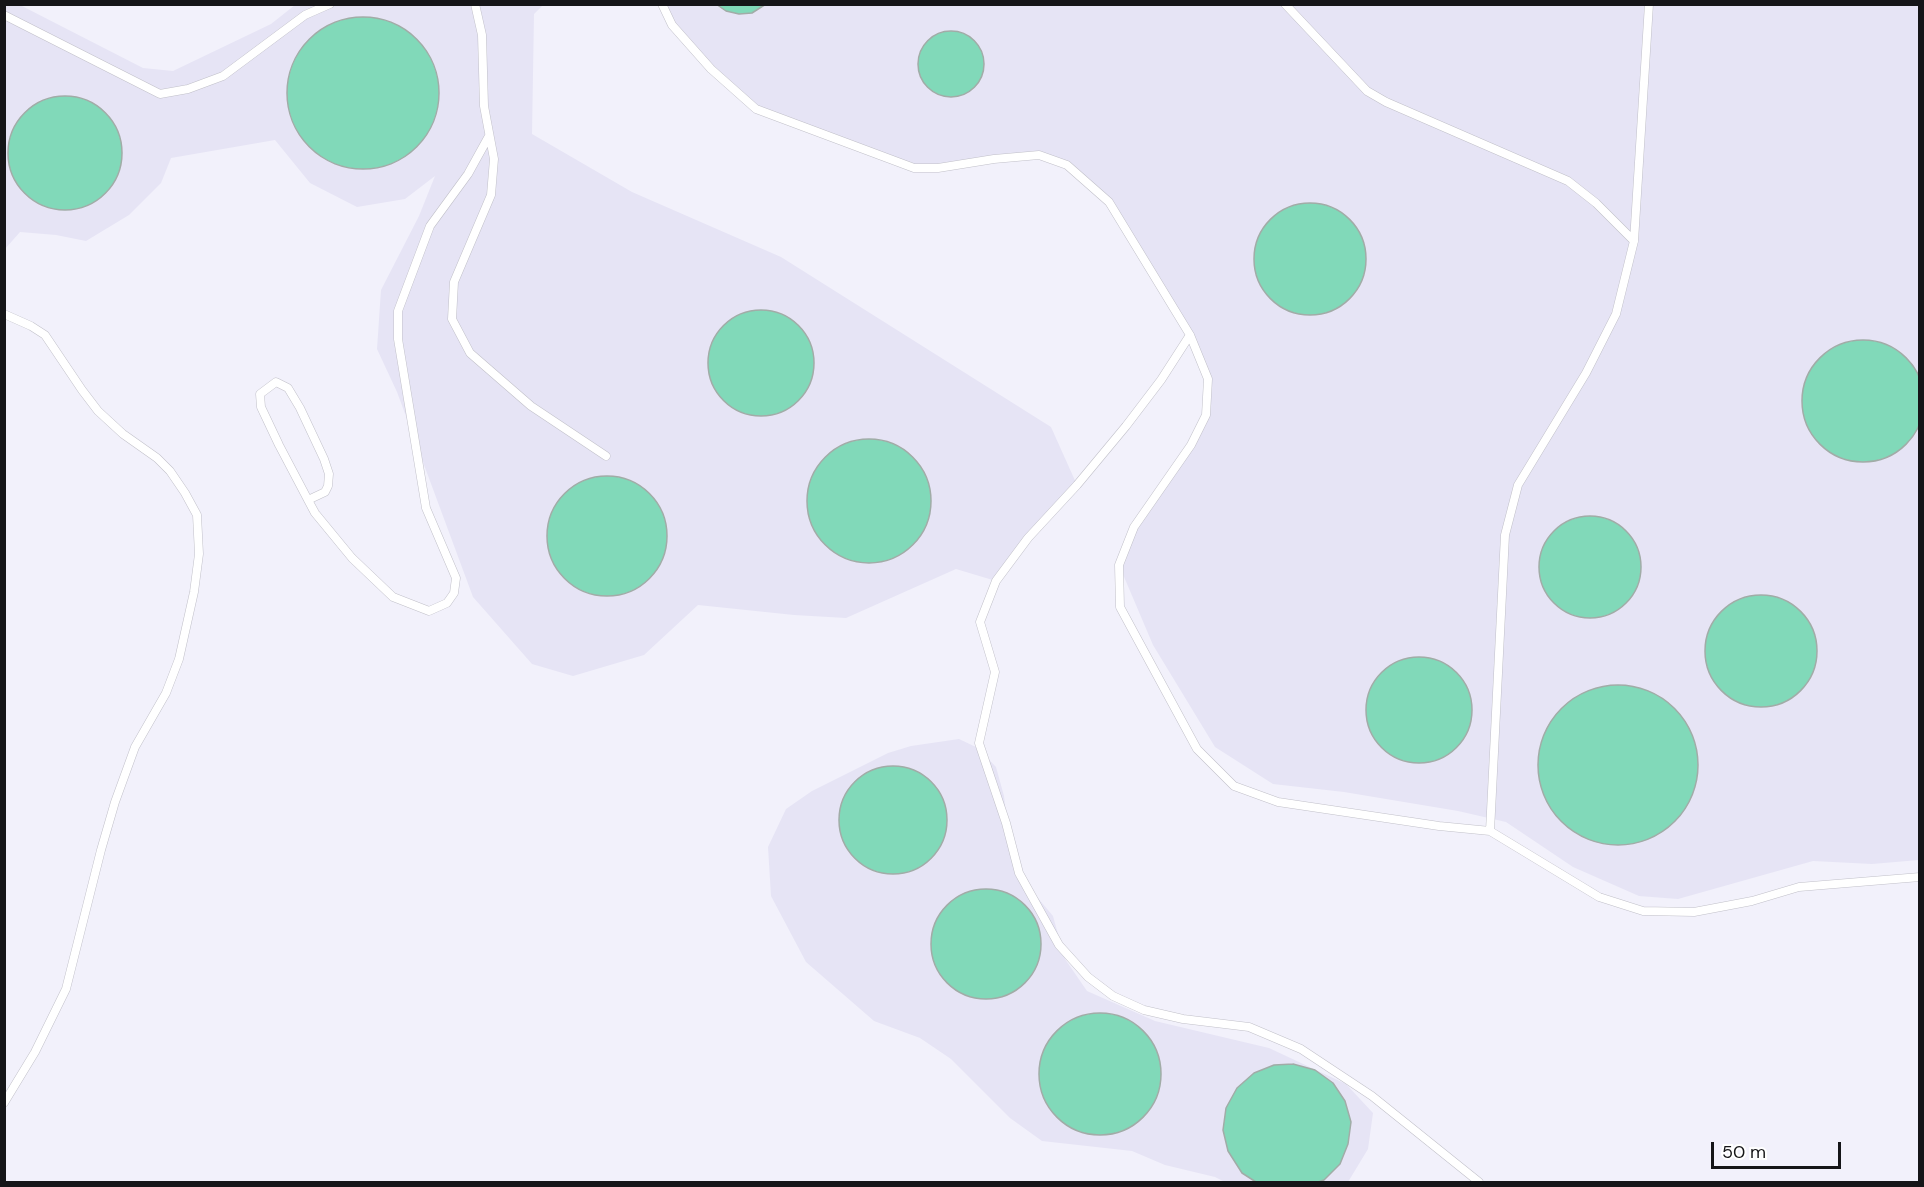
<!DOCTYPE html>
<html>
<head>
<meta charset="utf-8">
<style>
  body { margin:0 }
  #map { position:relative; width:1924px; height:1187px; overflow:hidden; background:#f2f1fb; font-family:"DM Sans",sans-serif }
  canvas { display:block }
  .frame { position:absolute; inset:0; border:6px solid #151518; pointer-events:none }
  .scale { position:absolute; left:1711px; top:1142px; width:130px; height:27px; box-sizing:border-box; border:3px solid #151518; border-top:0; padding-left:8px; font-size:18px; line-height:21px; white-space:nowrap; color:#151518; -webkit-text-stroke:4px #fff; paint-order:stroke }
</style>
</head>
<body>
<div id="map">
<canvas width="1924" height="1187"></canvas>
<div class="frame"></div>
<div class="scale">50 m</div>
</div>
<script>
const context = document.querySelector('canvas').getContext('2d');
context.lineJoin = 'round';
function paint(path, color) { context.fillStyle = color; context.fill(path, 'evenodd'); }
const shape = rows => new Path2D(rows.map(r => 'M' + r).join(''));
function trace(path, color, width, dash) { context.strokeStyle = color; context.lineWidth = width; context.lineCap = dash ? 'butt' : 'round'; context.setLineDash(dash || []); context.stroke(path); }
const built = shape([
  [5,5,20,5,143,68,173,71,271,24,295,5,543,5,534,14,532,134,632,192,781,257,1051,427,1077,485,996,581,956,569,846,618,794,615,698,605,644,655,573,676,532,664,473,597,397,392,377,349,381,290,419,216,435,176,405,199,357,207,310,183,275,140,171,158,161,183,129,215,86,241,56,235,20,232,5,249],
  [662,5,1919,5,1919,860,1872,864,1813,861,1678,899,1639,896,1573,867,1506,822,1458,811,1344,792,1273,784,1215,747,1153,645,1119,565,1134,527,1206,415,1208,379,1190,335,1109,202,1067,165,1039,156,914,168,756,109,672,25],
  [959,739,978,748,996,767,1004,796,1010,849,1027,885,1053,916,1065,959,1087,991,1155,1021,1269,1048,1346,1084,1373,1113,1368,1149,1348,1182,1225,1182,1215,1177,1165,1165,1132,1151,1042,1141,1010,1118,951,1059,920,1038,874,1021,806,962,771,896,768,847,786,809,812,791,888,753,911,746]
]);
const building = shape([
  [716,4,766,4,752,13,739,14,726,11,716,4],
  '287 93a76 76 0 1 1 152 0a76 76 0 1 1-152 0Z',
  '918 64a33 33 0 1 1 66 0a33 33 0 1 1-66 0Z',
  '8 153a57 57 0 1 1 114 0a57 57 0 1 1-114 0Z',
  '1254 259a56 56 0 1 1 112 0a56 56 0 1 1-112 0Z',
  '708 363a53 53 0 1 1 106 0a53 53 0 1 1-106 0Z',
  '1802 401a61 61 0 1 1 122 0a61 61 0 1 1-122 0Z',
  '807 501a62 62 0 1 1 124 0a62 62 0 1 1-124 0Z',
  '547 536a60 60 0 1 1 120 0a60 60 0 1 1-120 0Z',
  '1539 567a51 51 0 1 1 102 0a51 51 0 1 1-102 0Z',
  '1705 651a56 56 0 1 1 112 0a56 56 0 1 1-112 0Z',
  '1366 710a53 53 0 1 1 106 0a53 53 0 1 1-106 0Z',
  '1538 765a80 80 0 1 1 160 0a80 80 0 1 1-160 0Z',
  '839 820a54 54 0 1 1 108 0a54 54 0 1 1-108 0Z',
  '931 944a55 55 0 1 1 110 0a55 55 0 1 1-110 0Z',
  '1039 1074a61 61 0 1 1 122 0a61 61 0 1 1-122 0Z',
  [1293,1064,1315,1070,1333,1083,1345,1101,1351,1122,1348,1144,1340,1164,1324,1180,1318,1182,1256,1182,1242,1173,1228,1151,1223,1130,1226,1108,1237,1088,1254,1073,1274,1065,1293,1064]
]);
const lane = shape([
  [475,4,482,35,484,106,494,159,491,195,454,282,452,319,470,353,531,406,606,456],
  [662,4,672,25,711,69,756,109,914,168,938,168,994,159,1039,155,1067,165,1109,202,1190,335,1208,379,1206,415,1191,445,1134,527,1119,565,1120,607,1197,749,1234,786,1278,802,1439,826,1490,831,1599,897,1643,911,1694,912,1752,901,1799,887,1920,877],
  [1285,4,1367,91,1386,102,1568,181,1596,203,1634,241],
  [4,15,160,94,188,89,223,76,305,15,330,4],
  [4,314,31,326,45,335,82,390,98,411,123,434,157,458,170,471,185,493,197,515,199,554,194,592,179,659,166,693,135,747,115,802,101,850,66,989,35,1052,4,1103],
  [1190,335,1161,380,1126,426,1077,485,1028,538,996,581,980,622,995,672,979,743,1006,823,1019,873,1059,945,1088,977,1113,996,1144,1010,1183,1019,1249,1027,1301,1049,1372,1096,1479,1182],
  [308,500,325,492,328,486,329,474,324,459,300,408,288,388,276,382,260,394,261,407,279,445,308,500,315,513,352,558,393,597,429,611,447,603,454,593,456,578,426,508,398,339,398,311,430,226,468,174,489,136],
  [1490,831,1505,535,1518,485,1586,373,1616,314,1634,241,1649,4]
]);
paint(built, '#e6e4f5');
paint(building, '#81d9b9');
trace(building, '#a1aca7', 1.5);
trace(lane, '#c1c0c9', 9);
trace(lane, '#fff', 8);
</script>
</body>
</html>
